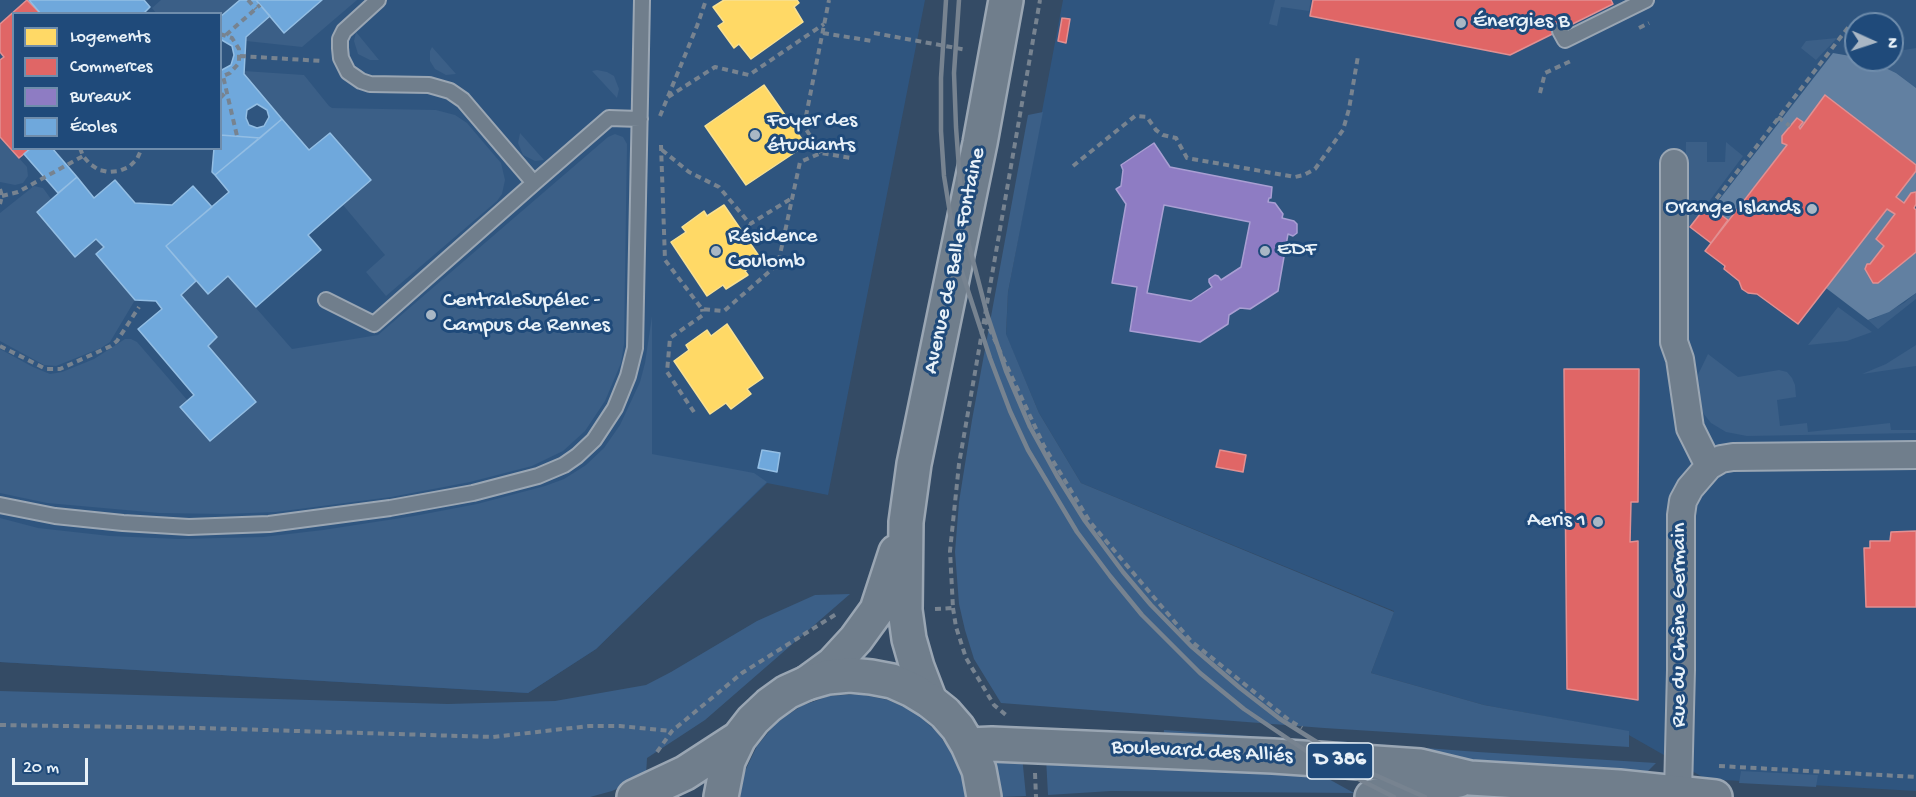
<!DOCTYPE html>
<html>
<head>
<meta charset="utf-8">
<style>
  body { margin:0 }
  #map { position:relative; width:1916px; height:797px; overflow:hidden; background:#344b65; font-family:"Gochi Hand",sans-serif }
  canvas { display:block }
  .legend { position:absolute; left:12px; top:12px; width:210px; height:138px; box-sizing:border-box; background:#1f4a7a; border:2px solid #6f8dac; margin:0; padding:8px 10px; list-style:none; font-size:18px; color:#e8f1f8 }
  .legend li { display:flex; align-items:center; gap:12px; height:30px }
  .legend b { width:30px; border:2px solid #6f8dac }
  .north { position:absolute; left:1844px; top:12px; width:60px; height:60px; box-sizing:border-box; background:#1f4a7a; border:2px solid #6f8dac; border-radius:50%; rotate:93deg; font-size:16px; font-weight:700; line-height:24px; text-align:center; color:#e8f1f8 }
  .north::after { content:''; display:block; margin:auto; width:21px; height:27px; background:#a9b7c5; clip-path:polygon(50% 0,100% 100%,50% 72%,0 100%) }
  .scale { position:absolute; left:12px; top:758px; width:76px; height:27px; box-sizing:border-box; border:3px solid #e8f1f8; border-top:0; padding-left:8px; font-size:18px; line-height:21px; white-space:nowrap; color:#e8f1f8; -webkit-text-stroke:4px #1f4a7a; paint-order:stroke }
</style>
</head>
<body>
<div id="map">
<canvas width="1916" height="797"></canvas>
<ul class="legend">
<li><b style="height:16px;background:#ffd966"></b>Logements</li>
<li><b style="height:16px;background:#e06666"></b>Commerces</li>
<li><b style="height:16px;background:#8e7cc3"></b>Bureaux</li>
<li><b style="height:16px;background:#6fa8dc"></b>Écoles</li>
</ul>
<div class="north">N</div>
<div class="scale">20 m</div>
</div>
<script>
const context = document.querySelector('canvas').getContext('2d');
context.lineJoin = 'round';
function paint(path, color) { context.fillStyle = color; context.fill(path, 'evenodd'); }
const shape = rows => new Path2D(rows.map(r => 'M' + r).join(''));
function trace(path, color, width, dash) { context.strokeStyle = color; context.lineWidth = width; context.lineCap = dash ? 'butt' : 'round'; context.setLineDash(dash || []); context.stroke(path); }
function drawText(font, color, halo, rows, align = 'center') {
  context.font = font + ' "Gochi Hand",sans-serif'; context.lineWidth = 6; context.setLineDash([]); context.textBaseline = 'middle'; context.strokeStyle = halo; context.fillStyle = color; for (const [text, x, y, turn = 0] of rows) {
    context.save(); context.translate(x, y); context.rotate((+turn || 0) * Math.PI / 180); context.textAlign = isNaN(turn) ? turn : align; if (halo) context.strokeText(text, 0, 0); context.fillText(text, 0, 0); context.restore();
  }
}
const built = shape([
  [0,0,925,0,828,495,767,483,596,649,528,693,0,662],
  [14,14,220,14,220,148,14,148],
  [1063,0,1916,0,1916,791,1706,779,1620,730,1484,705,1371,673,1394,611,1081,483,1039,413,1006,335,1008,292],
  [1856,24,1892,24,1892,60,1856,60]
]);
const green = shape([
  [161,0,240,0,221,17,220,14,156,13,152,8],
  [322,0,357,0,302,47,246,41,246,37,270,16,284,33],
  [1275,0,1311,0,1309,11,1281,7,1277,26,1269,24],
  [356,32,379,60,370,60,358,54,354,41],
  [1837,38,1816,60,1801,48,1806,41],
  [432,47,456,74,446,75,435,69,430,61,430,51],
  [1916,48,1916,88,1896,73,1867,60,1892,60,1892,52],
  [597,70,607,72,614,76,619,89,617,98,592,71],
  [244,71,304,75,329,106,332,108,436,110,455,115,467,123,501,163,505,180,502,194,497,201,386,296,366,272,385,255,343,205,370,180,330,133,309,150,244,74],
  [1043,112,1008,292,1006,334,1039,413,1081,483,1394,612,1371,673,1484,705,1629,731,1629,747,1324,728,1001,703,974,659,965,630,959,604,955,552,959,502,972,420,1028,115],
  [520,133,544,160,535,161,523,155,518,143],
  [615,134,623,137,627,144,624,344,621,363,605,401,585,431,563,451,532,466,470,482,391,497,276,512,225,514,159,513,47,503,0,493,0,349,33,367,50,374,62,372,94,359,125,339,131,339,137,342,188,401,181,407,210,441,255,402,208,346,217,337,181,295,196,281,208,294,228,276,292,349,378,335,608,137],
  [0,137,27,167,28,176,23,183,15,185,0,182],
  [1686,142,1707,142,1707,162,1725,162,1726,142,1743,156,1684,235],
  [34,186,43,188,51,199,37,212,75,256,96,239,104,247,96,255,135,300,110,342,101,348,56,366,44,365,0,341,0,213],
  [1916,293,1916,299,1878,329,1868,320,1875,318,1904,303],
  [1838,307,1872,332,1847,341,1808,345],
  [652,316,652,454,754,473,767,482,596,649,528,693,0,662,0,518,38,528,110,536,179,539,263,537,323,530,414,516,477,504,545,486,564,479,586,465,604,448,620,425,640,382,645,363],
  [1916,345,1916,366,1862,374,1886,364],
  [1708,354,1738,377,1779,370,1787,372,1792,378,1795,385,1796,397,1777,400,1780,426,1807,423,1808,432,1890,423,1891,430,1916,430,1916,433,1747,436,1726,432,1711,423,1703,413,1698,403,1693,385],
  [850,594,705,720,647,758,646,776,612,791,590,797,0,797,0,691,448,704,555,701,646,685,671,672,757,621,815,595],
  [859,694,888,700,915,712,937,732,954,756,964,784,965,797,740,797,744,773,757,746,776,723,801,706,829,696],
  [1164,730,1263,737,1282,751,1163,741],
  [1335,741,1478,752,1656,763,1648,771,1641,773,1364,756],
  [991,755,1022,756,1026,796,1000,797,997,775],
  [1046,758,1305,766,1354,793,1111,791,1048,795],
  [1741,771,1818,775,1816,787,1739,783]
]);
const water = shape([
  [1833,53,1856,57,1856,60,1873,62,1896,73,1916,88,1916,165,1825,95,1800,129,1799,127,1803,122,1797,118,1782,136,1782,143,1787,145,1728,220,1712,209],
  [1916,171,1916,192,1911,193,1904,203,1896,197],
  [1887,209,1895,214,1876,238,1884,246,1870,264,1867,264,1865,269,1873,282,1878,283,1916,252,1916,293,1889,312,1868,320,1826,288]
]);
const homes = shape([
  [724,0,797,0,799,3,794,7,803,22,751,59,739,44,734,48,718,26,724,22,713,7,724,0],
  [764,85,806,145,746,185,705,126,764,85],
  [724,205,761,259,745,271,748,275,726,289,723,285,707,296,671,242,686,232,682,227,704,211,707,216,724,205],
  [727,324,763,378,747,389,751,394,731,409,726,403,710,414,674,361,689,350,686,345,707,330,711,336,727,324]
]);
const shops = shape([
  [27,0,41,14,14,14,14,148,31,148,19,158,0,137,0,60,4,57,0,52,0,24,27,0],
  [1313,0,1611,0,1613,4,1510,55,1310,16,1313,0],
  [1062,18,1070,19,1066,43,1058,41,1062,18],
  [1825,95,1916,165,1916,171,1896,197,1904,203,1911,193,1916,192,1916,204,1914,208,1916,210,1916,252,1878,283,1873,283,1865,269,1867,264,1870,264,1884,246,1876,239,1895,214,1887,209,1798,324,1757,294,1748,293,1742,289,1739,281,1724,269,1725,266,1705,251,1787,145,1782,143,1782,136,1797,118,1803,122,1799,127,1800,129,1825,95],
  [1707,205,1728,220,1711,243,1690,227,1707,205],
  [1564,369,1639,369,1638,502,1631,502,1630,542,1638,541,1638,700,1567,689,1564,369],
  [1220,450,1246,455,1243,472,1216,467,1220,450],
  [1916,531,1916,607,1866,607,1864,548,1870,548,1870,541,1890,541,1891,532,1916,531]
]);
const offices = shape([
  [1154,143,1170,167,1272,187,1271,198,1269,198,1268,202,1275,203,1283,214,1282,218,1294,221,1297,224,1297,233,1293,236,1288,234,1278,291,1250,309,1240,308,1229,315,1228,324,1200,342,1130,331,1137,287,1112,283,1126,204,1116,189,1121,186,1123,170,1121,165,1154,143],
  [1164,205,1250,222,1241,267,1221,280,1218,276,1215,275,1209,279,1209,282,1212,287,1191,301,1147,293,1164,205]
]);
const schools = shape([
  [29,0,144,0,150,7,143,14,41,14,29,0],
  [240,0,256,0,270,16,246,37,244,74,282,119,260,138,220,135,220,71,231,65,234,55,232,46,220,39,220,17,240,0],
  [257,104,267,110,269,117,264,126,257,128,249,125,246,118,247,110,257,104],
  [256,0,322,0,284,33,256,0],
  [282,119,309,150,330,133,371,180,308,235,321,250,256,307,228,276,208,294,166,246,229,192,215,175,282,119],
  [220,135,260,138,215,175,212,172,214,148,220,148,220,135],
  [31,148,52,148,77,177,58,193,24,154,31,148],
  [77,177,94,198,115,180,135,203,172,205,193,186,212,207,166,246,196,281,181,295,217,337,208,346,256,402,210,441,180,407,194,395,138,329,162,309,156,301,135,300,96,254,104,247,96,239,75,257,37,212,77,177],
  [762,450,780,453,777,472,758,468,762,450]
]);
const path = shape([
  [248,0,256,9],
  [1639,28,1649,23],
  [823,33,872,41],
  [874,33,967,50],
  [220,34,232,38,239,49,239,63,230,73,223,76,237,136],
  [226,35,260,5],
  [240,56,323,61],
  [1540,93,1545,73,1573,60],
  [668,97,715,67,749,75,824,24],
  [220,98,226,92],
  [660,116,697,26,706,0],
  [1778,117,1790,126],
  [661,145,665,260,702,309,724,311,778,264,800,162,821,153,851,158],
  [80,148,83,156,90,164,99,170,109,172,119,171,129,167,137,159,142,148],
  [662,150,689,172,719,187,750,224,792,198],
  [821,153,804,126,829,0],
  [1073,166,1135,116,1147,117,1156,130,1163,135,1176,138,1187,158,1295,177,1304,175,1315,169,1343,130,1349,109,1358,56],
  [0,189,2,196,0,204],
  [2,196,18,192,83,156],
  [1710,207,1850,25],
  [985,319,1044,446,1090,522,1191,641,1289,720,1302,728],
  [0,346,46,369,60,369,111,346,117,341,139,307],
  [694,412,667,372,670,338,703,315,702,309],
  [953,608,956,627,966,658,994,705,1006,715],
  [935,609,953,608,950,551,959,464,1040,0],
  [0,725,200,728,493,737,589,726,620,726,672,731],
  [657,752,672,731,742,673,838,613],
  [1719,766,1916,777],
  [1035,773,1036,797]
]);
const lane = shape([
  [378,0,344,31,340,39,340,48,341,58,348,72,361,81,370,84,429,85,450,91,463,100,534,183,609,118,640,119],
  [1560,31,1565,40,1646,0],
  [326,300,374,324,534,183],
  [0,505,55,516,123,523,189,527,269,524,390,508,473,493,538,476,564,465,577,456,594,440,615,408,628,376,635,348,642,0]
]);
const street = shape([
  [1674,163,1674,342,1680,359,1690,428,1709,466],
  [1678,792,1681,670,1681,515,1683,501,1690,488,1709,466,1721,459,1733,457,1916,455]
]);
const secondary = shape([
  [807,683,833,664,856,639,877,610,896,552],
  [930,701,917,667,909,639,905,610,906,522,914,464,980,143,1006,0]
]);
const primary = shape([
  [968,745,992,744,1273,756,1420,766,1470,778,1619,787,1715,797],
  [634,797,685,773,739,738],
  [721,797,728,761,739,738,753,720,769,705,787,692,807,683,828,677,850,675,871,677,892,681,912,690,930,701,945,713,958,728,968,745,979,770,984,797],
  [1372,797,1459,780]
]);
const rail = shape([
  [946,0,941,78,941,131,944,176,953,232,960,266,990,358,1010,411,1028,450,1077,532,1110,576,1142,615,1200,673,1244,709,1315,757,1394,797],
  [959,0,954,73,956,127,961,196,969,245,987,314,1006,371,1030,427,1057,476,1085,521,1123,572,1151,605,1191,646,1240,688,1280,719,1355,766,1425,797]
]);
const markers = [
  [1461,23,6,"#a9b7c5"],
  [755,135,6,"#a9b7c5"],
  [1812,209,6,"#a9b7c5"],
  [716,251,6,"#a9b7c5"],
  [1265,251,6,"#a9b7c5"],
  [431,315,6,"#a9b7c5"],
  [1598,522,6,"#a9b7c5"]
];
const shields = [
  [1340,761,66]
];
const shieldNames = [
  ["D 386",1340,761]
];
const poiNames = [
  ["Énergies B",1473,23],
  ["Foyer des",767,122],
  ["étudiants",767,147],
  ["Orange Islands",1800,209,"right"],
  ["Résidence",728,238],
  ["Coulomb",728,263],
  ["EDF",1277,251],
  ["CentraleSupélec -",443,302],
  ["Campus de Rennes",443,327],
  ["Aeris 1",1586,522,"right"]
];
const streetNames = [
  ["Avenue de Belle Fontaine",956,261,-78],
  ["Rue du Chêne Germain",1681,625,-90],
  ["Boulevard des Alliés",1202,753,3]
];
paint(built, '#2f557f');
paint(green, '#3b5f87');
paint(water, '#6280a1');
paint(homes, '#ffd966');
trace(homes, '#f8e092', 1.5);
paint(shops, '#e06666');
trace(shops, '#e29092', 1.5);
paint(offices, '#8e7cc3');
trace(offices, '#a99fd3', 1.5);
paint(schools, '#6fa8dc');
trace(schools, '#93bee4', 1.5);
trace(lane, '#9aa6b3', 18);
trace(street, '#9aa6b3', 30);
trace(secondary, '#9aa6b3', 38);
trace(primary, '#9aa6b3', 38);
trace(path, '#778390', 4, [6, 4.5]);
trace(lane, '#707e8c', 14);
trace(street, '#707e8c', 26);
trace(secondary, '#707e8c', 33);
trace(primary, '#707e8c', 33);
trace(rail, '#778390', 4.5);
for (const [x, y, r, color] of markers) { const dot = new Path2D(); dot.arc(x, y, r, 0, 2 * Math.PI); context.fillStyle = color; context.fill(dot); trace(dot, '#1f4a7a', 2); }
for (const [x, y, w] of shields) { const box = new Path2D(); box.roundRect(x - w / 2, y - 18, w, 36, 4.5); context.fillStyle = '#1f4a7a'; context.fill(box); trace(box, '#e8f1f8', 1.5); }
drawText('bold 21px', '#e8f1f8', null, shieldNames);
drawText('22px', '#e8f1f8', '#1f4a7a', poiNames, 'left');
drawText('22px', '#e8f1f8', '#1f4a7a', streetNames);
</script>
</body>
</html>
